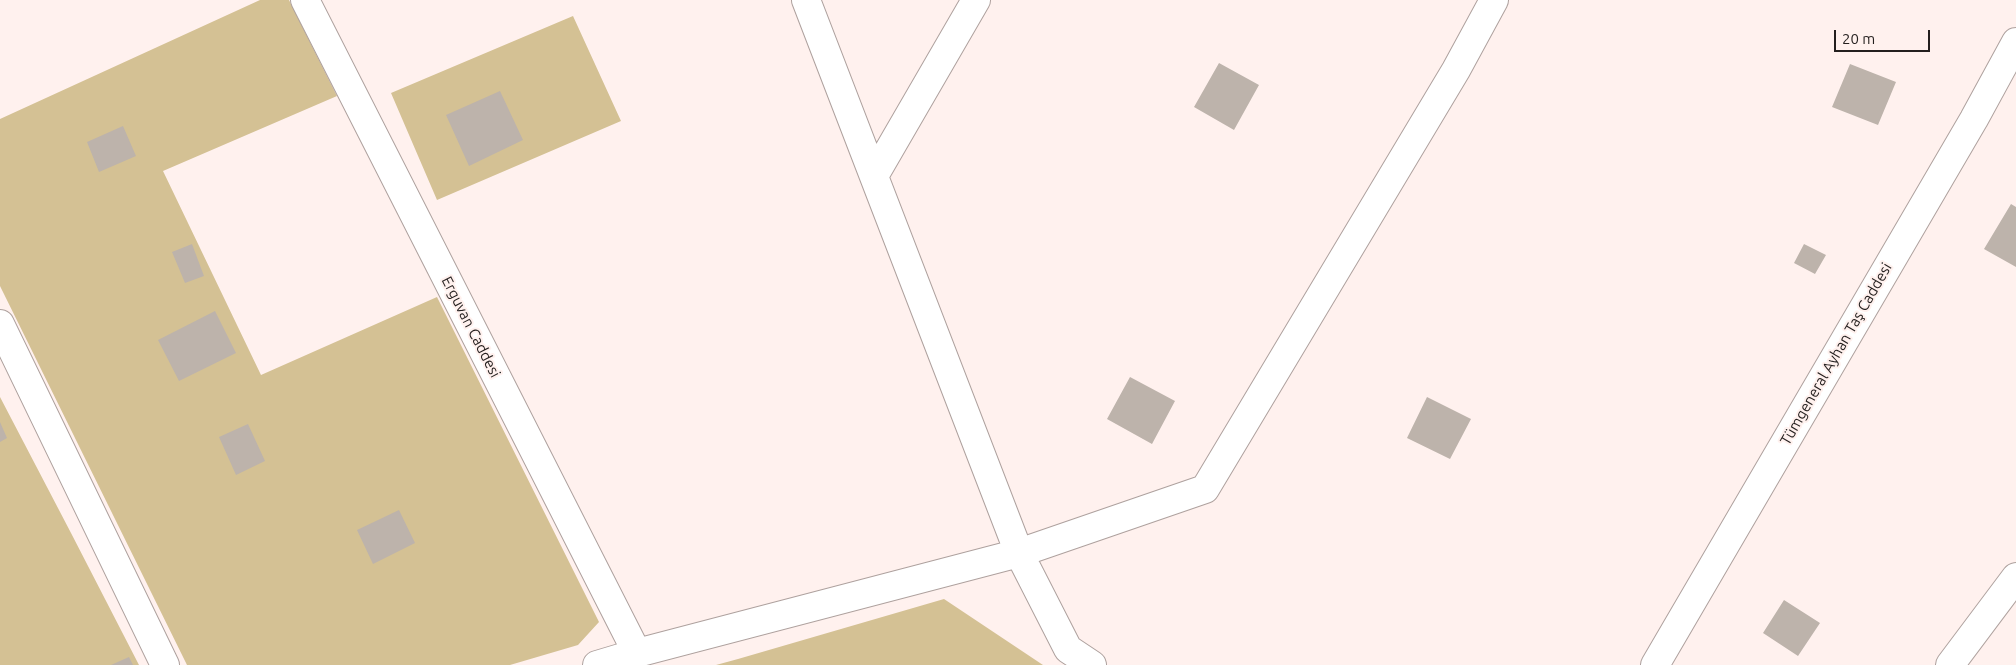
<!DOCTYPE html>
<html>
<head>
<meta charset="utf-8">
<style>
  body { margin:0 }
  #map { position:relative; width:2016px; height:665px; overflow:hidden; background:#fff1ee; font-family:Ubuntu,sans-serif }
  canvas { display:block }
  .scale { position:absolute; left:1834px; top:30px; width:96px; height:22px; box-sizing:border-box; border:2px solid #241f1e; border-top:0; padding-left:6px; font-size:15px; line-height:18px; white-space:nowrap; color:#241f1e; -webkit-text-stroke:4px #fff1ee; paint-order:stroke }
</style>
</head>
<body>
<div id="map">
<canvas width="2016" height="665"></canvas>
<div class="scale">20 m</div>
</div>
<script>
const context = document.querySelector('canvas').getContext('2d');
context.lineJoin = 'round';
function paint(path, color) { context.fillStyle = color; context.fill(path, 'evenodd'); }
const shape = rows => new Path2D(rows.map(r => 'M' + r).join(''));
function trace(path, color, width, dash) { context.strokeStyle = color; context.lineWidth = width; context.lineCap = dash ? 'butt' : 'round'; context.setLineDash(dash || []); context.stroke(path); }
function drawText(font, color, halo, rows, align = 'center') {
  context.font = font + ' Ubuntu,sans-serif'; context.lineWidth = 4; context.setLineDash([]); context.textBaseline = 'middle'; context.strokeStyle = halo; context.fillStyle = color; for (const [text, x, y, turn = 0] of rows) {
    context.save(); context.translate(x, y); context.rotate((+turn || 0) * Math.PI / 180); context.textAlign = isNaN(turn) ? turn : align; if (halo) context.strokeText(text, 0, 0); context.fillText(text, 0, 0); context.restore();
  }
}
const green = shape([
  [260,0,289,0,337,96,163,171,261,375,437,297,599,622,578,645,510,665,187,665,0,286,0,119],
  [573,16,621,121,437,200,391,93],
  [0,397,71,533,139,665,0,665],
  [944,599,1043,665,716,665,738,659]
]);
const building = shape([
  [1219,63,1259,85,1234,130,1194,107],
  [1850,64,1896,82,1878,125,1832,107],
  [500,91,523,140,469,166,446,115],
  [123,126,136,156,99,172,87,142],
  [2011,204,2016,207,2016,267,1984,249],
  [192,244,204,276,185,283,172,252],
  [1804,244,1826,255,1815,274,1794,263],
  [215,311,236,353,179,381,158,340],
  [1130,377,1175,401,1152,444,1107,419],
  [1427,397,1471,419,1450,459,1407,438],
  [0,422,7,438,0,442],
  [248,424,265,461,236,475,219,437],
  [399,510,415,543,373,564,357,530],
  [1784,600,1820,623,1798,656,1763,633],
  [129,657,133,665,111,665]
]);
const minor = shape([
  [806,0,1019,553,1068,649,1092,665],
  [874,176,976,0],
  [0,324,165,665],
  [597,665,637,653,1019,553,1205,489,1456,70,1494,0],
  [1950,665,2016,577]
]);
const tertiary = shape([
  [305,0,637,653],
  [1655,665,1974,119,2016,42]
]);
const streetNames = [
  ["Erguvan Caddesi",471,327,63],
  ["Tümgeneral Ayhan Taş Caddesi",1836,354,-60]
];
paint(green, '#d4c194');
paint(building, '#bdb3ab');
trace(minor, '#aea19e', 30);
trace(tertiary, '#aea19e', 30);
trace(minor, '#fff', 28);
trace(tertiary, '#fff', 28);
drawText('15px', '#241f1e', '#fff1ee', streetNames);
</script>
</body>
</html>
